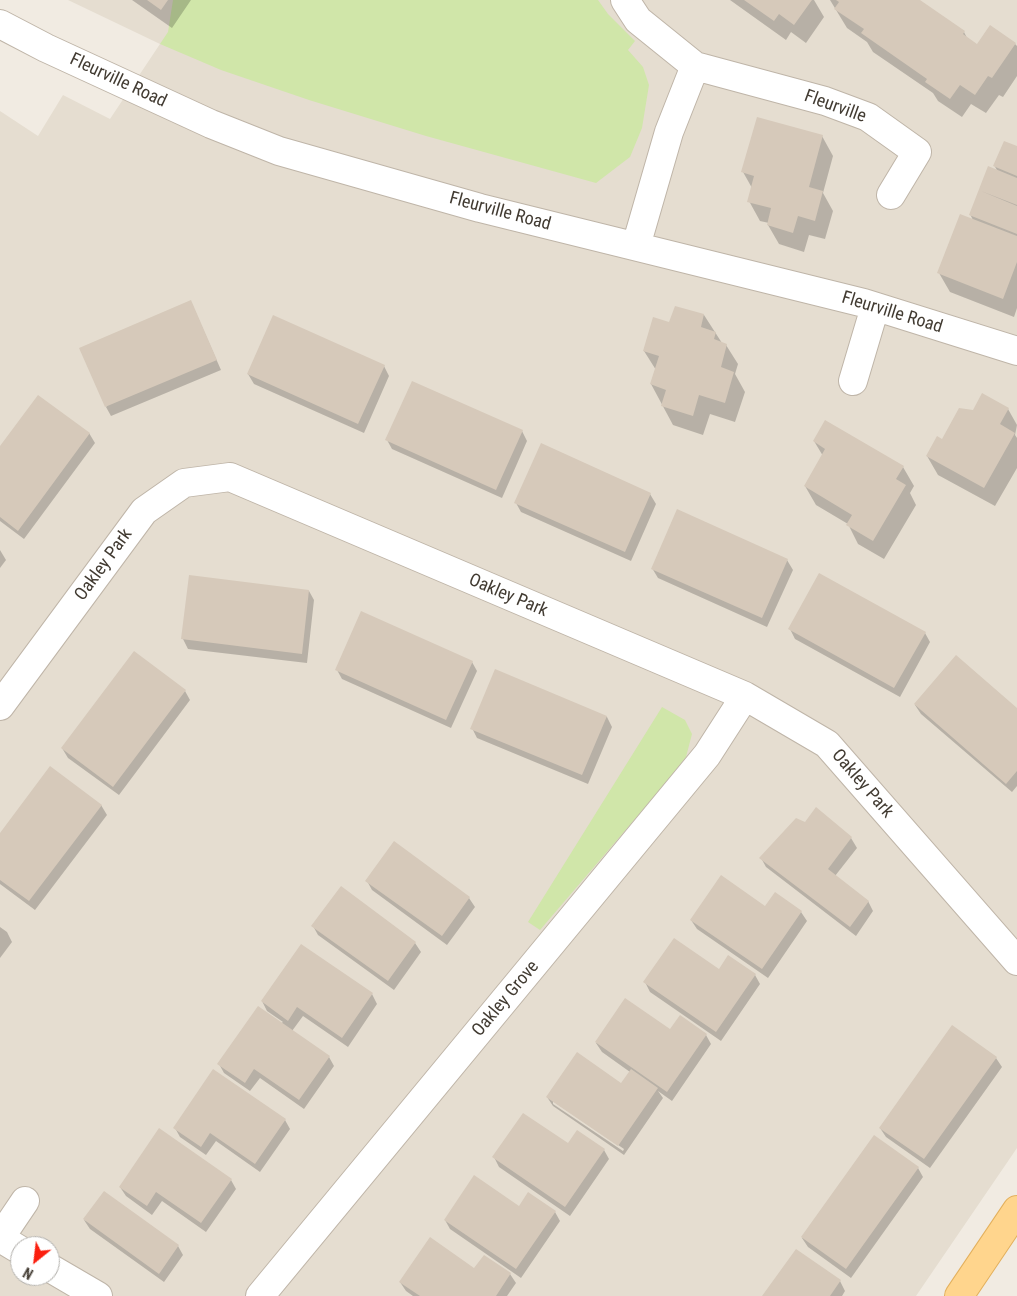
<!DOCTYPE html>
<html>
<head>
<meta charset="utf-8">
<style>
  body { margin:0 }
  #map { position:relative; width:1017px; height:1296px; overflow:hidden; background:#f1ebe2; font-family:"Roboto Condensed",sans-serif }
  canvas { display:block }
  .north { position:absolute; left:10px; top:1236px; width:50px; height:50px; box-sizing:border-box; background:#fff; border:1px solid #b3b1ad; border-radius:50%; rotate:209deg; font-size:14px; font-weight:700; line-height:20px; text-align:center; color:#423b32 }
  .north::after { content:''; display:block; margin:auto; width:18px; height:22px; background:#fb1f0f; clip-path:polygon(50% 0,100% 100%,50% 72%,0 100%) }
</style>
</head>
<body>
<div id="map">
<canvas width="1017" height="1296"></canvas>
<div class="north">N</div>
</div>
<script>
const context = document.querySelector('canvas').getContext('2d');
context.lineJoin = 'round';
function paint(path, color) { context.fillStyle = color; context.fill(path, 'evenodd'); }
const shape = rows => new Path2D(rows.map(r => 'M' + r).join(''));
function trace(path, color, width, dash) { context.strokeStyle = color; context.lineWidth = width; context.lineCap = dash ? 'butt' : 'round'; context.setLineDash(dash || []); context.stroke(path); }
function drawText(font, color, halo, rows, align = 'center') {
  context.font = font + ' "Roboto Condensed",sans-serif'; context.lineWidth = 5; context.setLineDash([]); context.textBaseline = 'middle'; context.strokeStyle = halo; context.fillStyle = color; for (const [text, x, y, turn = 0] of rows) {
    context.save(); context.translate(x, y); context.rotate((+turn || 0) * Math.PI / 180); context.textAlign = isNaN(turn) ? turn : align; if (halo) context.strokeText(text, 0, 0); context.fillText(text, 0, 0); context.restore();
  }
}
const residential = shape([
  [68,0,1017,0,1017,1148,916,1296,0,1296,0,111,38,136,63,95,110,119,160,44],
  [20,1246,50,1246,50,1276,20,1276]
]);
const green = shape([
  [173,0,598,0,608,14,635,41,628,50,643,67,649,85,642,128,630,157,596,183,426,136,309,100,221,70,160,44,168,32],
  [662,707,685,720,692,734,686,757,665,784,540,930,528,922]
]);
const shadow = shape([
  [132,0,191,0,172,28],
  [730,0,814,0,824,17,806,43,791,32,786,40],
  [830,0,918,0,964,32,968,40,977,45,1015,44,1017,46,1017,76,1003,97,999,95,986,113,971,104,962,117,938,101,933,93,873,52,867,42,847,28],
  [822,136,833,156,823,193,833,211,825,239,809,235,804,252,779,244,768,225,769,223,760,221,749,201,752,188,743,172],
  [1017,148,1017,308,1014,317,950,292,939,273,973,220,970,214,989,168,998,172,994,165],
  [191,302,221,370,111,416,106,407],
  [704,315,722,343,726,345,738,364,735,374,745,392,735,422,710,414,703,435,673,425,651,384,656,370,644,351,670,324],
  [384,366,389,376,364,433,254,384,248,374],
  [1008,409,1017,425,1015,435,1017,438,1017,468,995,506,938,475,927,456,974,411],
  [522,431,527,441,502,498,392,449,387,440],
  [89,433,95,443,24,539,0,521,0,448],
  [814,441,903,467,914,486,910,493,916,505,884,559,858,544,848,524,816,505,805,486,823,456],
  [541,445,650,494,656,504,631,561,521,512,516,503],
  [0,550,6,560,0,568],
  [787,560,793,570,767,627,658,578,652,568],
  [309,591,314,600,307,663,188,649,183,639],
  [790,629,925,633,930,642,900,697,795,639],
  [472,662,477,671,451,728,342,679,337,670],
  [496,671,607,717,612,727,588,784,477,738,472,728],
  [185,691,190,700,119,795,68,758,62,748],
  [915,705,1017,709,1017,786,1012,792,921,714],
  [101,805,107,815,35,910,0,884,0,835],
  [817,809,851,838,857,848,835,876,868,901,873,911,856,936,766,867,761,858,806,823],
  [367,881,469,898,475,907,447,945,372,890],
  [341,888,415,943,421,952,394,990,318,935,313,926],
  [775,894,801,912,807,921,768,978,697,929,691,920,765,907],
  [0,927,7,932,12,942,0,958],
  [719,970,755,975,760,984,721,1041,650,992,645,982],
  [372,994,377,1004,348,1047,303,1016,292,1031,329,1057,334,1066,304,1109,260,1078,250,1091,224,1073,219,1064,283,1022,267,1011,262,1001],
  [670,1030,706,1035,711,1044,672,1101,658,1091,663,1098,624,1155,553,1106,547,1097,621,1085,630,1072,602,1052,596,1043],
  [553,1101,624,1149,623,1151,553,1104],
  [996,1058,1002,1067,930,1168,886,1137,880,1128],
  [285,1120,290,1129,260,1172,216,1141,206,1155,180,1137,175,1128],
  [568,1145,604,1150,609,1159,570,1216,499,1167,494,1157],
  [918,1168,923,1177,851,1278,808,1247,802,1238],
  [231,1180,236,1189,206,1232,162,1201,152,1215,126,1196,120,1187],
  [555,1212,560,1221,521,1278,450,1229,445,1220],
  [84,1220,178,1246,183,1255,164,1282,90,1229],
  [475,1270,510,1274,516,1283,507,1296,413,1296,406,1291,400,1282],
  [840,1281,845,1291,842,1296,763,1296]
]);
const building = shape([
  [147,0,168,0,161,10],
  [744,0,812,0,794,25,779,14,774,21],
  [836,0,920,0,965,31,963,34,977,44,990,25,1016,43,992,78,988,76,975,95,960,85,950,99,925,82,927,79,861,33,864,29,834,9,839,2],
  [757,117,823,135,809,187,823,191,815,221,798,216,793,233,767,225,771,208,747,202,754,176,741,172],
  [1004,141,1017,146,1017,176,993,166],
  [988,166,1017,178,1017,205,981,191,1017,206,1017,234,969,215],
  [960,214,1017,236,1017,262,1003,299,937,273],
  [191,300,217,360,105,407,79,348],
  [675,306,704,314,701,327,716,332,714,339,727,344,721,367,734,372,725,403,699,395,693,416,661,406,666,390,650,384,659,356,643,351,653,317,669,322],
  [273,315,385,365,358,424,247,374],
  [412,381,523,430,496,490,385,440],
  [982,393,1009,408,1000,424,1015,433,984,488,926,456,937,436,942,439,959,408,973,410],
  [38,395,90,433,18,531,0,517,0,446],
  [825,420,904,466,896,479,906,485,873,541,846,525,852,515,804,486,825,449,813,441],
  [541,443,651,493,625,552,514,503],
  [677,509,788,559,762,618,651,569],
  [819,573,926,632,894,688,788,629],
  [189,575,309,590,302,654,181,639],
  [361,611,473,661,446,720,335,670],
  [134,651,186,690,113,787,61,748],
  [956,655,1017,708,1017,771,1006,784,914,704],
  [495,669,607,716,582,775,470,729],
  [50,766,102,805,29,901,0,880,0,833],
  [816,807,852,837,828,869,869,901,850,927,759,858,796,818,805,822],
  [394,841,470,897,442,936,365,881],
  [721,875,765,906,775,892,802,911,762,969,690,920],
  [341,886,416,942,388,981,311,926],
  [674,938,719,969,728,955,756,974,716,1032,643,982],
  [301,944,373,993,342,1038,297,1007,288,1021,261,1001],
  [625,998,670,1029,680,1015,707,1034,667,1092,595,1042],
  [258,1006,330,1056,299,1100,254,1069,245,1083,217,1064],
  [952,1025,997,1057,924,1159,879,1128],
  [577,1052,621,1083,631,1069,658,1088,618,1146,546,1097],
  [213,1069,286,1119,255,1164,210,1133,201,1147,173,1128],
  [523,1113,568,1143,577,1130,605,1149,565,1207,492,1157],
  [159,1128,232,1179,201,1223,156,1192,147,1206,119,1187],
  [874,1135,919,1167,846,1269,801,1237],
  [474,1175,519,1206,528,1192,556,1211,516,1269,444,1220],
  [104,1191,179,1245,159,1274,83,1219],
  [430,1237,474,1268,484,1255,511,1273,496,1296,420,1296,399,1282],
  [796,1249,841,1280,830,1296,762,1296]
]);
const minor = shape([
  [625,0,638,20,695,66,825,101,868,117,917,152,891,195],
  [0,24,46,48,211,124,279,151,480,208,864,303,1017,351],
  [636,246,669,132,695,66],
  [853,381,875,307],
  [0,706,144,511,184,483,230,477,745,696,827,744,1017,961],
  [20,1250,0,1238,25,1201],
  [50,1268,98,1296],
  [260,1296,707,755,745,696]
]);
const major = shape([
  [959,1296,1017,1210]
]);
const streetNames = [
  ["Fleurville Road",118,81,25],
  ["Fleurville",835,107,20],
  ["Fleurville Road",500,212,15],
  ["Fleurville Road",892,313,17],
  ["Oakley Park",104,565,-54],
  ["Oakley Park",508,596,23],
  ["Oakley Park",862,784,49],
  ["Oakley Grove",506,999,-50]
];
paint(residential, '#e5ddd0');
paint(green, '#d0e6a9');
paint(shadow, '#0003');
paint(building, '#d6c9ba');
trace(minor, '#bfb5a8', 30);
trace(major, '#e3b05d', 30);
trace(minor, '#fff', 28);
trace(major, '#ffd58d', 28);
drawText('18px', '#423b32', '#fff', streetNames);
</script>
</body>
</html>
